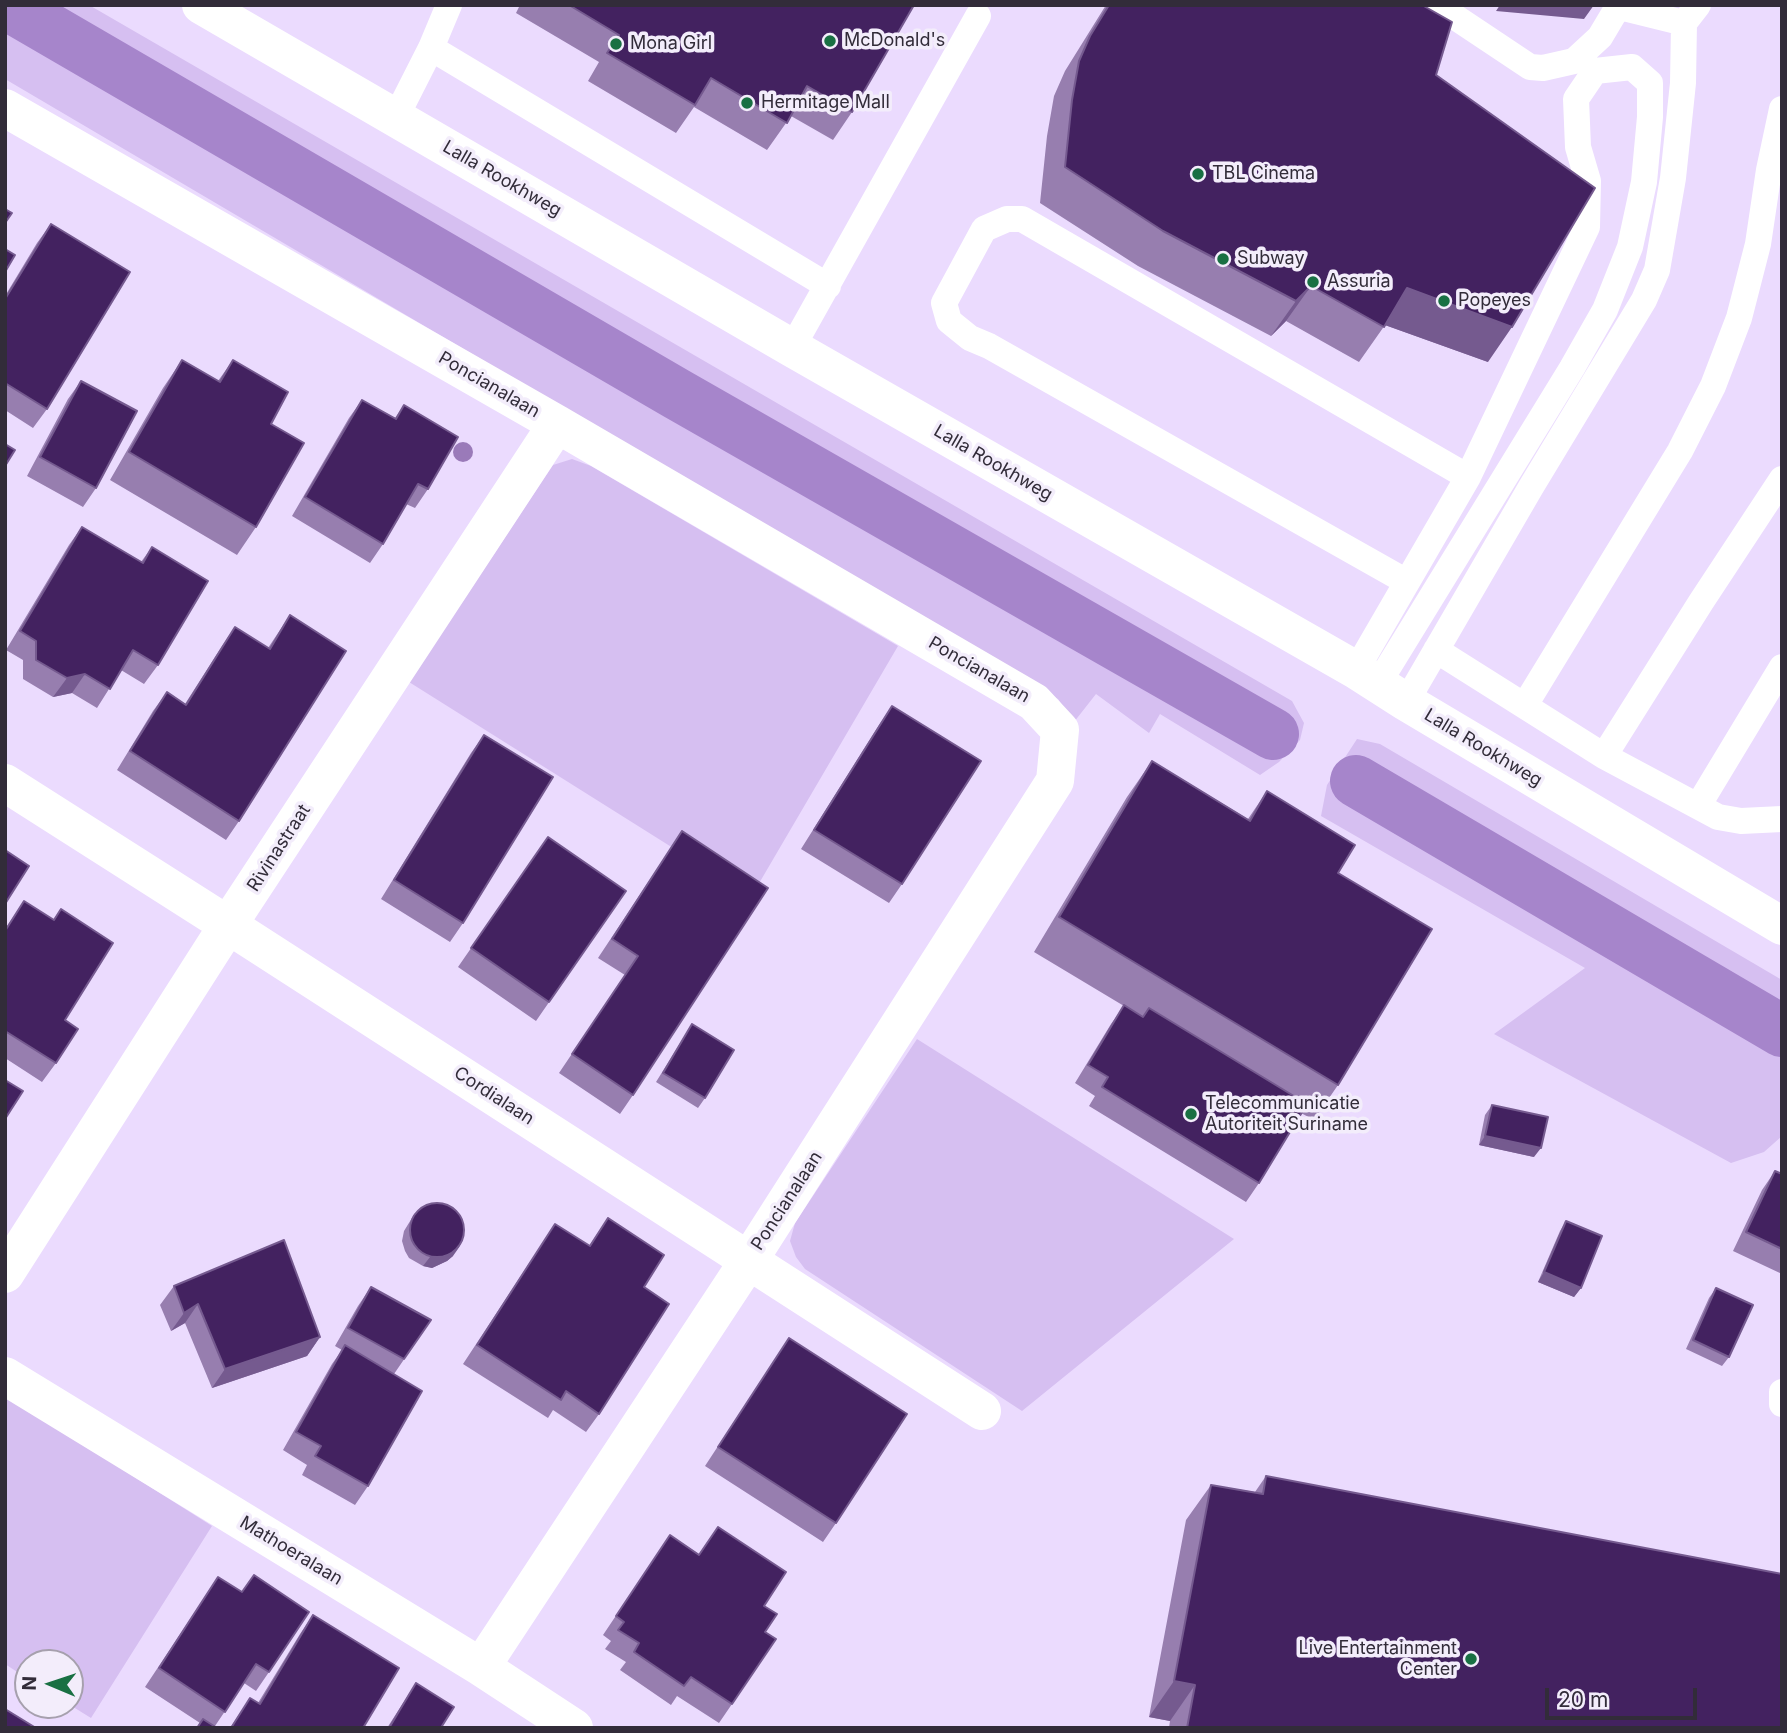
<!DOCTYPE html>
<html>
<head>
<meta charset="utf-8">
<style>
  body { margin:0 }
  #map { position:relative; width:1787px; height:1733px; overflow:hidden; background:#ebdbfe; font-family:Inter,sans-serif }
  canvas { display:block }
  .frame { position:absolute; inset:0; border:7px solid #322c39; pointer-events:none }
  .north { position:absolute; left:14px; top:1649px; width:70px; height:70px; box-sizing:border-box; background:#f3edfb; border:2px solid #a6a0ad; border-radius:50%; rotate:272deg; font-size:19px; font-weight:700; line-height:28px; text-align:center; color:#322c39 }
  .north::after { content:''; display:block; margin:auto; width:24px; height:32px; background:#197043; clip-path:polygon(50% 0,100% 100%,50% 72%,0 100%) }
  .scale { position:absolute; left:1545px; top:1688px; width:152px; height:32px; box-sizing:border-box; border:4px solid #322c39; border-top:0; padding-left:9px; font-size:21px; line-height:24px; white-space:nowrap; color:#322c39; -webkit-text-stroke:5px #f3edfb; paint-order:stroke }
</style>
</head>
<body>
<div id="map">
<canvas width="1787" height="1733"></canvas>
<div class="frame"></div>
<div class="north">N</div>
<div class="scale">20 m</div>
</div>
<script>
const context = document.querySelector('canvas').getContext('2d');
context.lineJoin = 'round';
function paint(path, color) { context.fillStyle = color; context.fill(path, 'evenodd'); }
const shape = rows => new Path2D(rows.map(r => 'M' + r).join(''));
function trace(path, color, width, dash) { context.strokeStyle = color; context.lineWidth = width; context.lineCap = dash ? 'butt' : 'round'; context.setLineDash(dash || []); context.stroke(path); }
function drawText(font, color, halo, rows, align = 'center') {
  context.font = font + ' Inter,sans-serif'; context.lineWidth = 7; context.setLineDash([]); context.textBaseline = 'middle'; context.strokeStyle = halo; context.fillStyle = color; for (const [text, x, y, turn = 0] of rows) {
    context.save(); context.translate(x, y); context.rotate((+turn || 0) * Math.PI / 180); context.textAlign = isNaN(turn) ? turn : align; if (halo) context.strokeText(text, 0, 0); context.fillText(text, 0, 0); context.restore();
  }
}
const green = shape([
  [5,5,89,5,1292,701,1304,723,1300,740,1279,762,1260,775,1160,714,1149,733,1096,694,1074,722,1058,699,5,79],
  [572,459,591,466,898,646,751,897,409,682,553,465],
  [1357,739,1380,744,1782,980,1782,1136,1764,1152,1731,1163,1494,1034,1585,968,1321,816,1327,785],
  [917,1039,1234,1239,1022,1411,805,1269,796,1257,790,1241,795,1223],
  [5,1395,212,1526,91,1718,70,1705,70,1663,28,1663,28,1679,5,1664]
]);
const canal = shape([
  [8,5,677,394,1273,734],
  [1356,781,1782,1031]
]);
const service = shape([
  [1437,5,1530,67,1543,68,1574,61,1600,37,1619,5],
  [1619,7,1684,23],
  [431,48,828,286],
  [396,117,431,48,449,5],
  [792,348,978,16],
  [1407,582,989,346,970,338,949,321,944,303,984,229,1007,219,1022,219,1468,477],
  [1436,650,1604,756,1718,817,1741,821,1782,819],
  [1356,670,1468,477,1587,227,1588,181,1578,147,1576,99,1595,71,1632,67,1650,83,1650,117,1644,182,1630,247,1605,310,1572,368,1378,684],
  [1406,702,1531,487,1644,300,1657,270,1673,178,1683,83,1684,23,1698,5],
  [1525,705,1680,451,1713,386,1739,318,1758,244,1769,170,1782,109],
  [1604,756,1701,602,1782,479],
  [1698,806,1782,667],
  [1782,1392,1782,1404]
]);
const minor = shape([
  [5,108,557,424,1034,702,1060,730,1055,781,749,1260,481,1667],
  [5,783,228,925,982,1411],
  [5,1274,228,925,557,424],
  [5,1376,481,1667,574,1728]
]);
const tertiary = shape([
  [201,5,792,348,1356,670,1406,702,1782,926]
]);
const trees = [
  [463,452]
];
const wall = shape([
  [520,5,914,5,852,112,833,140,791,116,767,150,694,107,676,133,588,81,599,62,516,13],
  [1106,5,1422,5,1436,75,1488,362,1385,325,1359,362,1286,321,1271,336,1138,266,1040,203,1047,136,1054,96,1065,71],
  [51,224,47,409,33,428,5,410,5,296,37,243],
  [182,360,218,381,233,360,271,424,256,527,237,555,110,480,163,388],
  [81,381,96,488,83,507,27,476,68,399],
  [362,400,395,418,404,405,428,489,415,508,406,504,383,544,370,563,292,516,349,418],
  [82,527,141,562,152,547,158,665,144,684,121,670,97,708,72,693,53,697,23,679,23,660,6,650,69,545],
  [290,615,239,821,226,840,117,770,153,711,167,692,185,704,222,646,235,627,268,648],
  [892,706,902,884,889,903,801,849,879,725],
  [484,735,463,923,450,942,381,899,471,753],
  [1152,761,1248,819,1267,791,1338,873,1338,1085,1314,1120,1301,1113,1259,1183,1246,1202,1089,1106,1095,1096,1075,1083,1111,1024,1124,1006,1034,952,1127,797],
  [682,831,633,1095,620,1114,559,1073,625,975,598,958],
  [548,837,626,891,536,1021,458,967],
  [24,901,53,920,61,909,65,1020,56,1063,42,1082,5,1058,5,929],
  [692,1024,705,1098,698,1108,656,1082],
  [1492,1105,1534,1157,1479,1145,1485,1115],
  [1775,1171,1782,1174,1782,1274,1733,1251,1762,1190],
  [415,1213,453,1256,447,1261,432,1268,423,1266,409,1258,405,1251,402,1241,404,1231],
  [608,1218,644,1287,599,1414,586,1432,553,1410,548,1418,463,1364,555,1224,589,1246],
  [1566,1221,1581,1288,1574,1297,1538,1282,1560,1231],
  [174,1286,320,1337,307,1356,212,1388,185,1323,171,1331,160,1305],
  [371,1287,431,1320,394,1374,368,1486,355,1505,302,1475,307,1465,283,1450,332,1364,342,1350,335,1346,358,1306],
  [1716,1288,1729,1357,1722,1366,1686,1349,1709,1298],
  [789,1338,836,1523,823,1542,705,1466],
  [1266,1476,1782,1728,1169,1728,1170,1721,1149,1717,1186,1520,1211,1485,1255,1492],
  [718,1527,764,1606,765,1632,732,1704,719,1723,677,1696,671,1705,620,1670,626,1662,605,1649,611,1641,603,1635,670,1535,699,1554],
  [218,1577,269,1672,256,1691,244,1683,215,1726,196,1728,200,1723,145,1687],
  [313,1615,363,1728,230,1728,250,1698,258,1703,300,1634],
  [416,1683,442,1726,444,1728,387,1728]
]);
const shadedWall = shape([
  [1500,5,1594,5,1584,19,1496,11],
  [1311,286,1286,321,1271,336,1296,301],
  [1407,288,1512,327,1488,362,1382,324],
  [85,674,72,693,53,697,67,678],
  [1485,1136,1541,1148,1534,1157,1479,1145],
  [460,1246,453,1256,447,1261,432,1268,423,1266,430,1257],
  [1544,1272,1581,1288,1574,1297,1538,1282],
  [198,1304,185,1323,171,1331,184,1313],
  [320,1337,307,1356,212,1388,225,1369],
  [1174,1681,1195,1685,1170,1721,1149,1717]
]);
const building = shape([
  [569,5,914,5,852,112,807,86,787,123,711,78,695,105,607,53,619,35,569,5],
  [1109,5,1422,5,1452,22,1436,75,1595,188,1512,327,1407,288,1384,327,1311,286,1296,301,1163,231,1065,167,1072,100,1079,61,1090,36,1109,5],
  [5,209,12,213,5,223,5,209],
  [51,224,130,272,47,409,5,383,5,299,51,224],
  [5,249,15,255,5,272,5,249],
  [182,360,220,382,233,360,288,392,271,424,304,443,256,527,129,452,182,360],
  [81,381,137,411,96,488,40,457,81,381],
  [362,400,396,419,404,405,458,437,428,489,418,484,383,544,305,497,362,400],
  [5,444,15,450,5,466,5,444],
  [82,527,143,563,152,547,208,581,158,665,133,650,110,689,85,674,67,678,36,660,36,641,20,631,82,527],
  [290,615,346,651,239,821,130,751,167,692,186,705,235,627,270,649,290,615],
  [892,706,981,761,902,884,814,830,892,706],
  [484,735,553,777,463,923,394,880,484,735],
  [1152,761,1250,821,1267,791,1355,845,1338,873,1432,929,1338,1085,1059,917,1152,761],
  [682,831,768,888,633,1095,572,1054,638,956,612,939,682,831],
  [548,837,626,891,549,1002,471,948,548,837],
  [5,850,29,866,5,904,5,850],
  [24,901,54,920,61,909,113,943,65,1020,78,1029,56,1063,5,1031,5,931,24,901],
  [1124,1005,1143,1017,1149,1008,1307,1104,1259,1183,1102,1087,1108,1077,1088,1065,1124,1005],
  [692,1024,734,1050,705,1098,663,1073,692,1024],
  [5,1080,23,1091,5,1119,5,1080],
  [1492,1105,1548,1117,1541,1148,1485,1136,1492,1105],
  [1775,1171,1782,1174,1782,1249,1746,1232,1775,1171],
  '410 1230a27 27 0 1 1 54 0a27 27 0 1 1-54 0Z',
  [608,1218,664,1255,644,1287,669,1304,599,1414,566,1391,561,1400,477,1345,555,1224,590,1246,608,1218],
  [1566,1221,1602,1236,1581,1288,1544,1272,1566,1221],
  [284,1240,320,1337,225,1369,198,1304,184,1313,174,1286,284,1240],
  [371,1287,431,1320,404,1359,348,1328,371,1287],
  [1716,1288,1753,1305,1729,1357,1693,1340,1716,1288],
  [789,1338,907,1414,836,1523,718,1447,789,1338],
  [345,1345,422,1391,368,1486,315,1456,321,1446,296,1432,345,1345],
  [1266,1476,1782,1574,1782,1728,1187,1728,1195,1685,1174,1681,1211,1485,1263,1494,1266,1476],
  [718,1527,786,1572,764,1606,777,1614,765,1632,776,1639,732,1704,691,1677,684,1686,634,1652,639,1643,618,1630,624,1622,616,1616,670,1535,699,1555,718,1527],
  [254,1575,309,1612,269,1672,256,1664,225,1712,159,1668,218,1577,242,1592,254,1575],
  [313,1615,399,1668,363,1728,231,1728,250,1698,260,1704,313,1615],
  [416,1683,454,1707,442,1726,444,1728,389,1728,416,1683],
  [5,1709,36,1728,5,1728,5,1709],
  [203,1719,217,1728,197,1728,203,1719]
]);
const markers = [
  [830,41,7,"#197043"],
  [616,44,7,"#197043"],
  [747,103,7,"#197043"],
  [1198,174,7,"#197043"],
  [1223,259,7,"#197043"],
  [1313,282,7,"#197043"],
  [1444,301,7,"#197043"],
  [1191,1114,7,"#197043"],
  [1471,1659,7,"#197043"]
];
const poiNames = [
  ["McDonald's",844,41],
  ["Mona Girl",630,44],
  ["Hermitage Mall",761,103],
  ["TBL Cinema",1212,174],
  ["Subway",1237,259],
  ["Assuria",1327,282],
  ["Popeyes",1458,301],
  ["Telecommunicatie",1205,1104],
  ["Autoriteit Suriname",1205,1125],
  ["Live Entertainment",1457,1649,"right"],
  ["Center",1457,1670,"right"]
];
const streetNames = [
  ["Lalla Rookhweg",502,179,30],
  ["Poncianalaan",489,385,30],
  ["Lalla Rookhweg",993,463,30],
  ["Poncianalaan",979,670,30],
  ["Lalla Rookhweg",1483,748,31],
  ["Rivinastraat",279,848,-57],
  ["Cordialaan",494,1096,33],
  ["Poncianalaan",787,1201,-57],
  ["Mathoeralaan",291,1551,31]
];
paint(green, '#d6bff1');
trace(canal, '#a685cb', 52);
trace(service, '#fff', 26);
trace(minor, '#fff', 38);
trace(tertiary, '#fff', 38);
context.fillStyle = '#9a7ab9';
for (const [x, y] of trees) { context.beginPath(); context.arc(x, y, 10, 0, 2 * Math.PI); context.fill(); }
paint(wall, '#977eaf');
paint(shadedWall, '#755a8f');
paint(building, '#432260');
trace(building, '#755a8f', 2);
for (const [x, y, r, color] of markers) { const dot = new Path2D(); dot.arc(x, y, r, 0, 2 * Math.PI); context.fillStyle = color; context.fill(dot); trace(dot, '#f3edfb', 2.5); }
drawText('18px', '#322c39', '#f3edfb', poiNames, 'left');
drawText('18px', '#322c39', '#f3edfb', streetNames);
</script>
</body>
</html>
